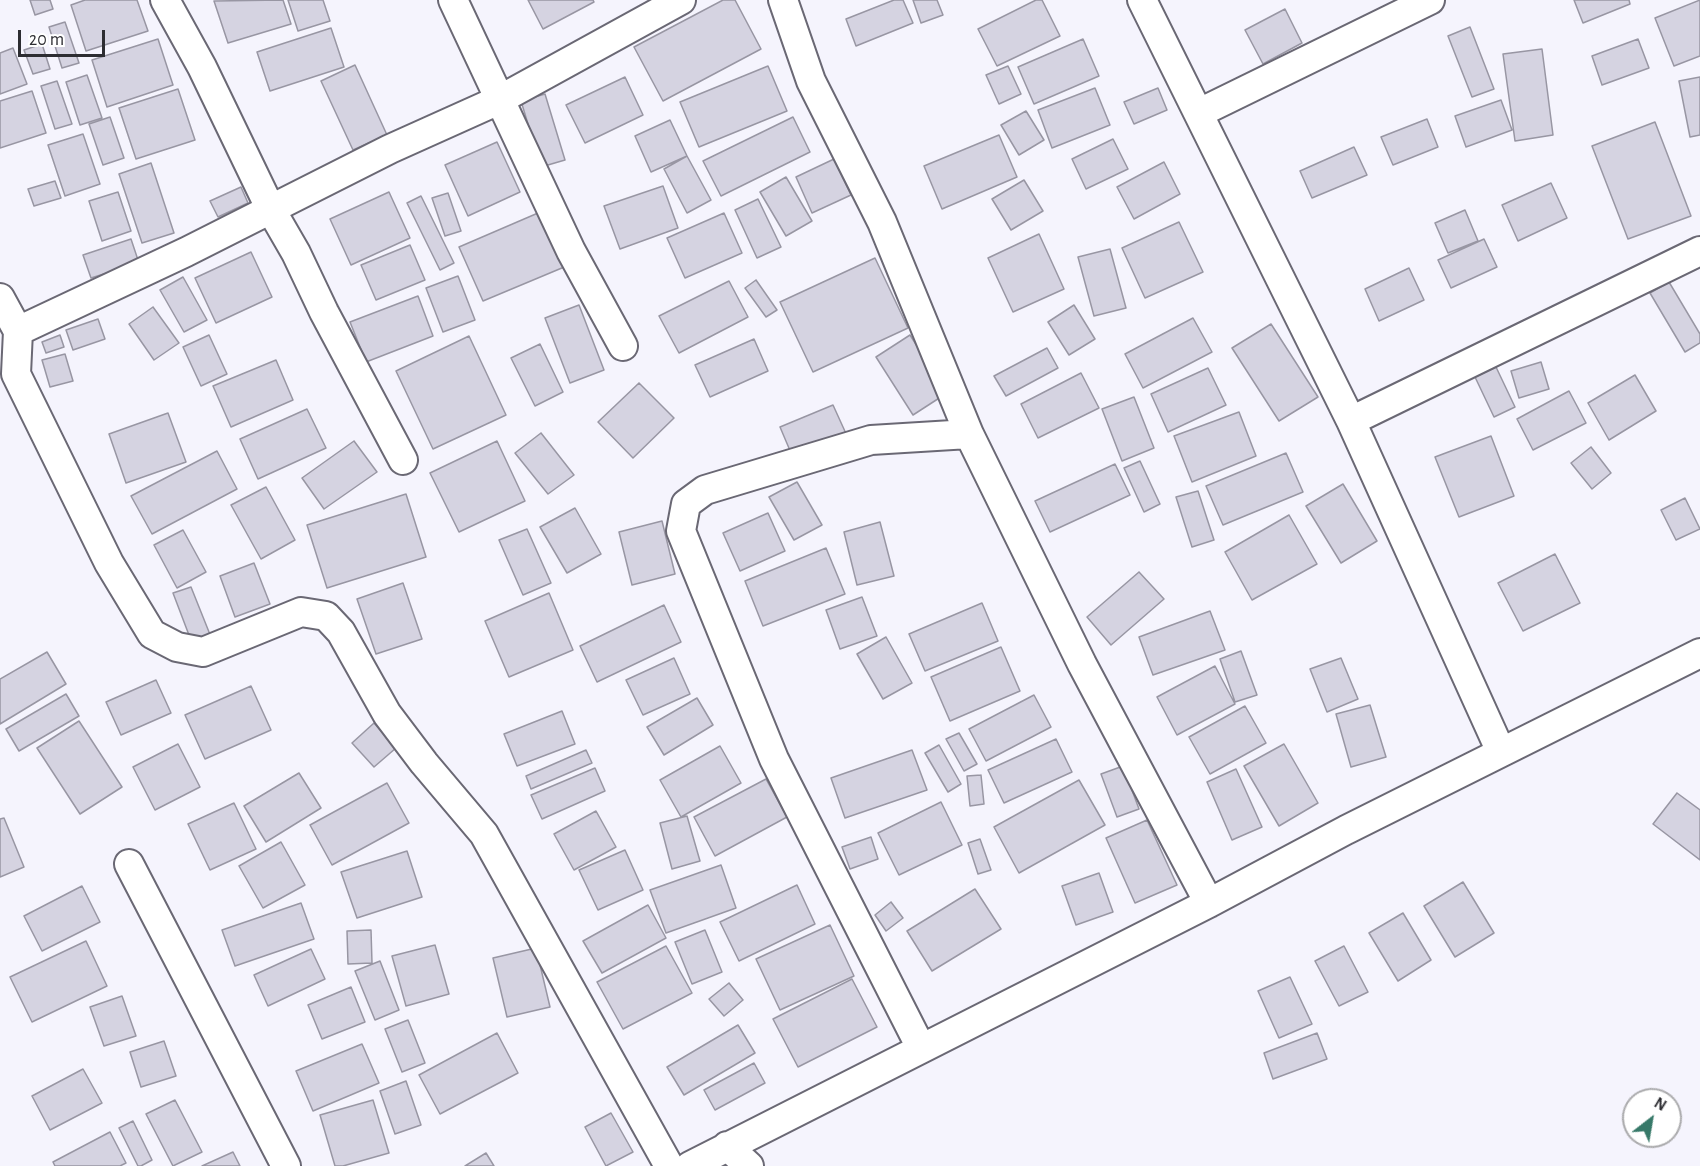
<!DOCTYPE html>
<html>
<head>
<meta charset="utf-8">
<style>
  body { margin:0 }
  #map { position:relative; width:1700px; height:1166px; overflow:hidden; background:#f5f4fd; font-family:"Alegreya Sans",sans-serif }
  canvas { display:block }
  .north { position:absolute; left:1622px; top:1088px; width:60px; height:60px; box-sizing:border-box; background:#fff; border:2px solid #ababad; border-radius:50%; rotate:31deg; font-size:16px; font-weight:700; line-height:24px; text-align:center; color:#2d2d32 }
  .north::after { content:''; display:block; margin:auto; width:21px; height:27px; background:#377969; clip-path:polygon(50% 0,100% 100%,50% 72%,0 100%) }
  .scale { position:absolute; left:18px; top:30px; width:87px; height:27px; box-sizing:border-box; border:3px solid #2d2d32; border-top:0; padding-left:8px; font-size:18px; line-height:21px; white-space:nowrap; color:#2d2d32; -webkit-text-stroke:4px #fff; paint-order:stroke }
</style>
</head>
<body>
<div id="map">
<canvas width="1700" height="1166"></canvas>
<div class="north">N</div>
<div class="scale">20 m</div>
</div>
<script>
const context = document.querySelector('canvas').getContext('2d');
context.lineJoin = 'round';
function paint(path, color) { context.fillStyle = color; context.fill(path, 'evenodd'); }
const shape = rows => new Path2D(rows.map(r => 'M' + r).join(''));
function trace(path, color, width, dash) { context.strokeStyle = color; context.lineWidth = width; context.lineCap = dash ? 'butt' : 'round'; context.setLineDash(dash || []); context.stroke(path); }
const building = shape([
  [30,0,50,0,53,9,35,15,30,0],
  [85,0,137,0,148,31,86,51,71,5,85,0],
  [283,0,291,24,228,43,214,1,283,0],
  [288,0,323,0,330,21,298,31,288,0],
  [528,0,593,0,594,2,543,29,528,0],
  [723,0,735,0,761,49,663,101,634,47,723,0],
  [894,0,903,0,913,23,856,46,846,19,894,0],
  [913,0,937,0,943,15,921,23,913,0],
  [1036,0,1042,0,1060,36,997,66,978,29,1036,0],
  [1574,0,1629,0,1630,4,1583,23,1574,0],
  [1700,0,1700,56,1674,66,1655,18,1700,0],
  [1285,9,1302,43,1263,64,1245,30,1285,9],
  [65,22,79,63,62,68,49,27,65,22],
  [1470,27,1494,89,1472,97,1448,36,1470,27],
  [331,28,344,67,270,91,257,52,331,28],
  [158,39,173,85,107,107,92,60,158,39],
  [1083,39,1099,76,1034,104,1018,67,1083,39],
  [1638,39,1649,68,1602,85,1592,56,1638,39],
  [42,44,50,69,33,74,24,50,42,44],
  [13,48,27,84,0,94,0,53,13,48],
  [1542,49,1553,135,1515,141,1503,54,1542,49],
  [355,65,387,135,353,150,321,81,355,65],
  [768,66,787,111,699,147,680,102,768,66],
  [1008,66,1021,94,999,104,986,75,1008,66],
  [87,75,102,118,80,125,66,82,87,75],
  [625,77,643,115,585,143,566,105,625,77],
  [1700,77,1700,135,1690,137,1679,81,1700,77],
  [57,81,72,124,55,129,41,86,57,81],
  [1095,88,1110,125,1052,148,1038,110,1095,88],
  [1158,88,1167,110,1134,124,1124,102,1158,88],
  [178,89,195,140,136,159,119,108,178,89],
  [32,91,46,133,0,148,0,101,32,91],
  [545,94,565,160,541,167,521,101,545,94],
  [1501,100,1512,130,1466,147,1455,116,1501,100],
  [1026,111,1044,140,1019,155,1001,125,1026,111],
  [110,117,124,158,103,165,89,124,110,117],
  [793,117,810,152,721,196,703,161,793,117],
  [1427,119,1438,147,1393,165,1381,137,1427,119],
  [670,120,687,156,651,172,635,136,670,120],
  [1655,122,1691,216,1628,239,1592,146,1655,122],
  [83,134,100,184,65,196,48,145,83,134],
  [999,135,1017,177,942,209,924,166,999,135],
  [1113,139,1128,169,1086,189,1072,159,1113,139],
  [497,142,520,192,468,216,445,165,497,142],
  [1354,147,1367,175,1312,198,1300,171,1354,147],
  [687,156,711,200,687,213,664,169,687,156],
  [834,159,851,195,812,213,796,177,834,159],
  [1164,162,1180,194,1134,219,1117,187,1164,162],
  [151,163,174,233,142,243,119,174,151,163],
  [786,177,812,221,786,236,760,192,786,177],
  [1024,180,1043,211,1011,230,992,199,1024,180],
  [55,181,61,198,34,206,28,189,55,181],
  [1551,183,1567,218,1518,241,1502,205,1551,183],
  [663,186,678,228,620,249,604,206,663,186],
  [241,187,248,203,218,217,210,201,241,187],
  [118,192,131,231,102,241,89,201,118,192],
  [389,192,410,238,351,265,330,219,389,192],
  [448,193,461,231,445,236,432,198,448,193],
  [421,196,454,263,440,270,407,203,421,196],
  [758,199,781,247,757,258,735,210,758,199],
  [545,210,569,265,483,301,459,247,545,210],
  [1465,210,1478,241,1448,253,1435,223,1465,210],
  [724,213,742,253,685,278,667,238,724,213],
  [1179,222,1203,272,1145,298,1122,248,1179,222],
  [1039,234,1064,289,1013,312,988,258,1039,234],
  [131,239,139,263,91,278,83,255,131,239],
  [1484,239,1497,267,1451,288,1438,260,1484,239],
  [410,245,425,280,376,300,361,265,410,245],
  [1110,249,1126,308,1094,316,1078,257,1110,249],
  [251,252,272,297,216,323,195,278,251,252],
  [875,258,908,328,813,372,780,302,875,258],
  [1409,268,1424,300,1379,321,1365,289,1409,268],
  [458,276,475,320,443,332,426,288,458,276],
  [183,277,207,320,184,332,160,290,183,277],
  [756,280,777,310,766,317,745,288,756,280],
  [729,281,748,317,679,353,659,316,729,281],
  [1669,282,1700,334,1700,343,1685,352,1650,293,1669,282],
  [418,296,433,336,366,362,350,322,418,296],
  [579,305,604,370,570,383,545,318,579,305],
  [1074,305,1095,339,1069,355,1048,322,1074,305],
  [153,307,179,343,154,360,129,324,153,307],
  [1193,318,1212,352,1143,388,1125,354,1193,318],
  [98,319,105,339,73,350,66,330,98,319],
  [1271,324,1318,397,1279,421,1232,348,1271,324],
  [60,335,64,347,46,353,42,342,60,335],
  [209,335,227,374,201,386,183,347,209,335],
  [910,335,947,393,913,415,876,357,910,335],
  [469,336,506,415,433,449,396,371,469,336],
  [754,339,768,371,710,397,695,365,754,339],
  [540,344,563,392,535,406,511,358,540,344],
  [1047,348,1058,368,1006,396,994,376,1047,348],
  [65,354,73,381,50,387,42,360,65,354],
  [276,360,293,400,231,427,213,386,276,360],
  [1541,362,1549,389,1519,398,1511,371,1541,362],
  [1496,367,1515,407,1494,417,1475,377,1496,367],
  [1208,368,1226,405,1168,432,1151,394,1208,368],
  [1081,373,1099,408,1038,438,1021,404,1081,373],
  [1635,375,1656,411,1609,440,1588,403,1635,375],
  [639,383,674,418,633,458,598,422,639,383],
  [1569,391,1586,423,1533,450,1517,419,1569,391],
  [1134,397,1154,448,1122,461,1102,409,1134,397],
  [833,405,848,438,794,460,780,427,833,405],
  [307,409,326,448,258,479,240,439,307,409],
  [1239,412,1256,456,1192,482,1174,436,1239,412],
  [168,413,186,462,126,483,109,434,168,413],
  [541,433,574,475,548,494,515,453,541,433],
  [1491,436,1514,496,1459,517,1435,457,1491,436],
  [354,441,377,472,324,509,302,478,354,441],
  [497,441,525,501,459,532,430,473,497,441],
  [1591,447,1611,473,1592,489,1571,463,1591,447],
  [217,451,237,489,152,534,131,496,217,451],
  [1286,453,1303,492,1223,525,1206,486,1286,453],
  [1140,461,1160,504,1144,512,1124,468,1140,461],
  [1115,464,1130,495,1050,532,1035,501,1115,464],
  [797,482,822,525,794,540,769,497,797,482],
  [1343,484,1377,541,1341,563,1306,506,1343,484],
  [266,487,295,540,261,559,231,505,266,487],
  [1198,491,1214,540,1192,547,1176,497,1198,491],
  [406,494,426,557,327,588,307,525,406,494],
  [1685,498,1700,529,1676,540,1661,510,1685,498],
  [575,508,601,554,567,573,540,527,575,508],
  [768,513,785,551,740,571,723,533,768,513],
  [1289,515,1317,564,1252,600,1225,552,1289,515],
  [662,521,675,574,632,585,619,532,662,521],
  [880,522,894,576,857,585,844,532,880,522],
  [527,529,551,583,523,595,499,540,527,529],
  [183,530,206,572,177,588,154,545,183,530],
  [826,548,845,594,763,626,745,581,826,548],
  [1555,554,1580,603,1523,631,1498,583,1555,554],
  [254,563,270,604,235,617,220,576,254,563],
  [1139,572,1164,599,1111,645,1087,617,1139,572],
  [403,583,422,639,376,654,357,599,403,583],
  [191,587,211,637,192,643,173,593,191,587],
  [549,593,573,650,509,677,485,621,549,593],
  [862,597,877,636,840,649,826,610,862,597],
  [982,603,998,641,925,671,909,634,982,603],
  [664,605,681,642,597,682,580,646,664,605],
  [1210,611,1225,650,1153,675,1139,637,1210,611],
  [886,637,912,683,883,699,857,654,886,637],
  [1001,647,1020,691,950,721,931,677,1001,647],
  [1241,651,1257,695,1235,702,1220,659,1241,651],
  [47,652,66,684,0,724,0,679,47,652],
  [674,658,690,694,643,715,626,680,674,658],
  [1341,658,1358,699,1327,712,1310,669,1341,658],
  [1215,666,1235,704,1177,735,1157,697,1215,666],
  [156,680,171,713,121,735,106,702,156,680],
  [251,686,271,730,205,759,185,715,251,686],
  [66,694,79,716,19,751,6,729,66,694],
  [1034,695,1051,727,986,761,969,729,1034,695],
  [697,698,713,725,664,755,647,727,697,698],
  [1370,705,1386,757,1351,767,1336,714,1370,705],
  [1245,706,1266,743,1210,774,1189,737,1245,706],
  [562,711,575,744,517,766,504,734,562,711],
  [79,721,122,787,80,814,37,748,79,721],
  [374,723,396,748,374,767,352,743,374,723],
  [959,733,977,764,964,771,946,739,959,733],
  [1056,739,1072,772,1004,803,988,770,1056,739],
  [178,744,200,787,155,810,133,767,178,744],
  [1284,744,1318,803,1279,826,1244,766,1284,744],
  [939,745,961,784,948,792,925,753,939,745],
  [720,746,741,783,681,817,660,780,720,746],
  [586,750,592,763,531,789,526,776,586,750],
  [912,750,927,790,845,818,831,778,912,750],
  [1123,766,1139,809,1117,817,1101,774,1123,766],
  [595,768,605,791,542,819,531,795,595,768],
  [1236,769,1262,827,1232,840,1207,782,1236,769],
  [299,773,321,808,266,842,244,806,299,773],
  [981,775,984,804,970,806,967,776,981,775],
  [766,779,787,817,715,856,694,817,766,779],
  [1079,780,1105,825,1019,873,994,827,1079,780],
  [387,783,409,823,332,865,310,825,387,783],
  [1677,793,1700,810,1700,860,1653,824,1677,793],
  [941,802,962,845,899,875,878,833,941,802],
  [234,803,256,849,210,870,188,824,234,803],
  [596,811,616,847,574,870,554,834,596,811],
  [687,816,700,861,672,869,660,823,687,816],
  [4,818,24,867,0,877,0,819,4,818],
  [1147,820,1177,885,1135,903,1106,838,1147,820],
  [871,837,878,859,850,869,842,847,871,837],
  [980,839,991,870,978,874,968,843,980,839],
  [281,842,305,885,263,908,239,866,281,842],
  [625,850,643,890,598,910,579,870,625,850],
  [407,851,422,897,357,918,341,872,407,851],
  [721,865,736,908,666,933,650,890,721,865],
  [1099,873,1113,912,1076,925,1062,886,1099,873],
  [1463,882,1494,933,1455,957,1424,906,1463,882],
  [797,885,815,924,739,961,720,922,797,885],
  [82,886,100,922,42,951,24,916,82,886],
  [975,889,1001,929,932,971,907,931,975,889],
  [891,902,903,918,886,931,875,915,891,902],
  [301,903,314,939,235,966,222,930,301,903],
  [648,905,666,938,602,973,583,941,648,905],
  [1403,913,1431,960,1398,981,1369,933,1403,913],
  [830,925,854,976,780,1010,756,959,830,925],
  [371,930,372,963,348,964,347,931,371,930],
  [705,930,722,972,692,984,675,942,705,930],
  [86,941,107,986,32,1022,10,977,86,941],
  [435,945,449,994,406,1006,392,956,435,945],
  [666,946,692,993,623,1029,597,982,666,946],
  [1344,946,1368,992,1339,1006,1315,961,1344,946],
  [536,948,550,1007,507,1017,493,958,536,948],
  [311,949,325,979,268,1006,254,975,311,949],
  [380,961,399,1010,375,1020,355,971,380,961],
  [1290,977,1312,1024,1279,1038,1258,991,1290,977],
  [852,979,877,1027,798,1067,773,1019,852,979],
  [729,983,743,1000,724,1016,709,999,729,983],
  [351,987,365,1022,322,1039,308,1005,351,987],
  [122,996,136,1036,104,1046,90,1007,122,996],
  [408,1020,425,1063,402,1072,385,1029,408,1020],
  [738,1025,755,1053,684,1095,667,1067,738,1025],
  [497,1033,518,1073,440,1114,419,1075,497,1033],
  [1317,1033,1327,1059,1273,1079,1264,1053,1317,1033],
  [164,1041,176,1076,141,1087,130,1052,164,1041],
  [362,1044,379,1083,313,1111,296,1071,362,1044],
  [754,1063,765,1083,715,1110,704,1090,754,1063],
  [83,1069,102,1103,50,1130,32,1096,83,1069],
  [406,1081,421,1125,395,1134,380,1091,406,1081],
  [175,1100,202,1152,173,1166,146,1114,175,1100],
  [373,1100,389,1153,343,1166,335,1166,320,1115,373,1100],
  [611,1113,633,1152,606,1166,585,1127,611,1113],
  [133,1121,152,1160,141,1166,138,1166,119,1128,133,1121],
  [110,1132,126,1163,120,1166,55,1166,53,1162,110,1132],
  [233,1152,240,1166,202,1166,233,1152],
  [486,1153,494,1166,465,1166,486,1153]
]);
const minor = shape([
  [165,0,202,67,270,208,296,253,324,312,403,460],
  [453,0,571,251,623,346],
  [783,0,811,81,882,222,969,434,1082,664,1209,903],
  [1142,0,1351,421,1501,752],
  [1199,113,1430,0],
  [0,298,18,331,16,374,109,563,152,634,177,647,203,652,301,612,326,616,341,632,387,714,424,763,484,834,669,1166],
  [18,331,186,252,390,149,499,100,681,0],
  [1351,421,1700,251],
  [129,864,286,1166],
  [921,1048,774,759,681,531,686,504,705,490,871,440,969,434],
  [727,1146,749,1166],
  [690,1166,1209,903,1346,830,1700,653]
]);
paint(building, '#d5d3e1');
trace(building, '#9896a3', 1.5);
trace(minor, '#6a6874', 32);
trace(minor, '#fff', 28);
</script>
</body>
</html>
